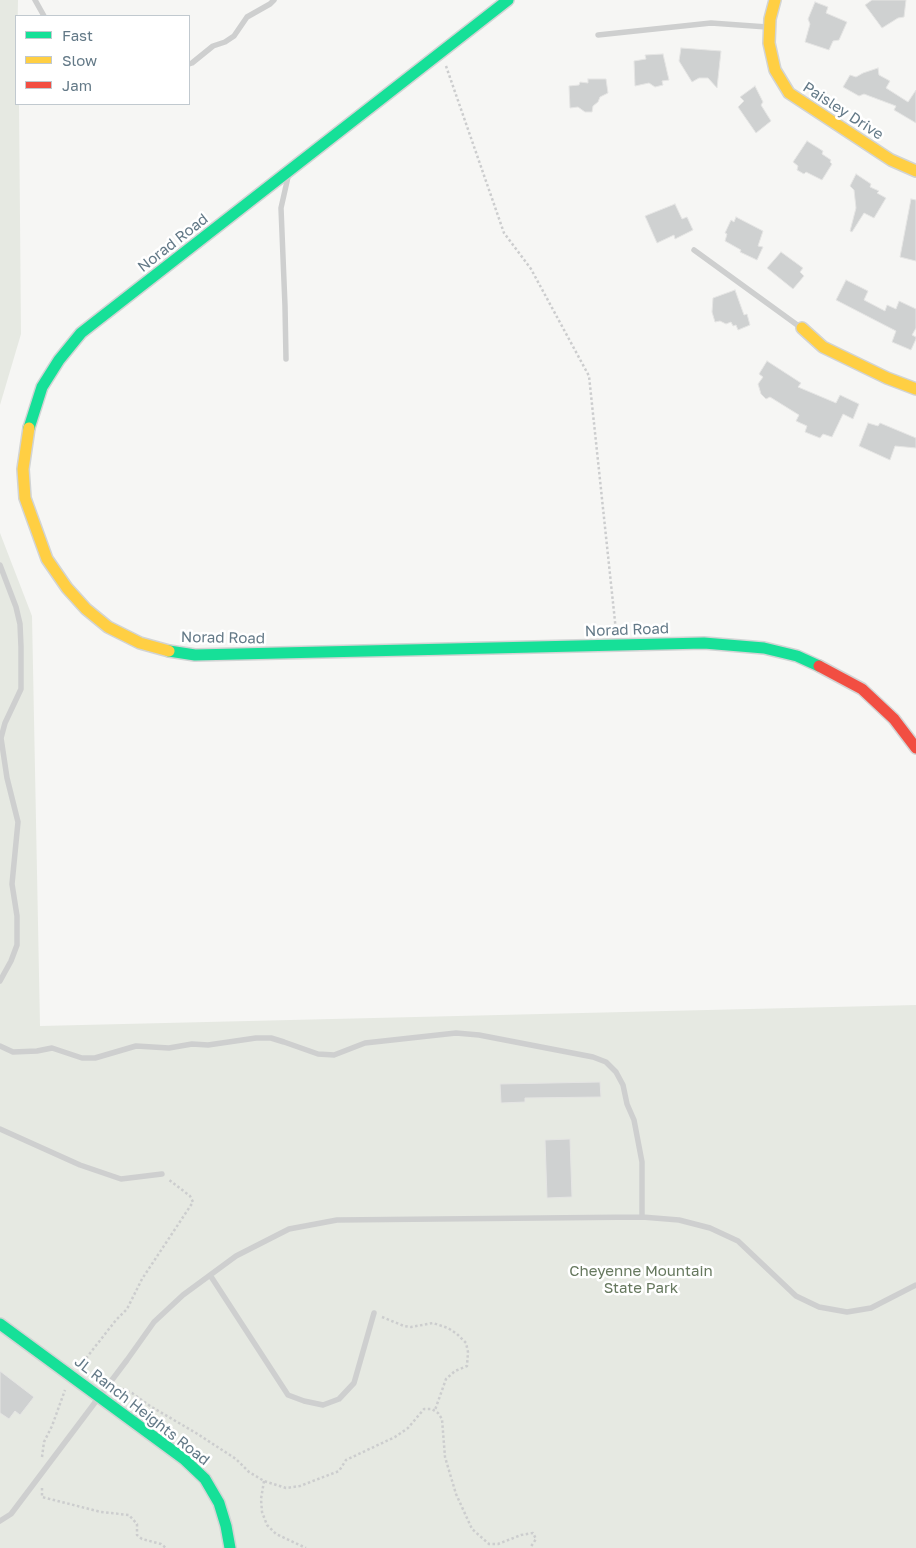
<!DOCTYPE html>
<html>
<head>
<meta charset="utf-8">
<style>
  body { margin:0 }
  #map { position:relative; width:916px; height:1548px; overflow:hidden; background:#f6f6f4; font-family:"Golos Text",sans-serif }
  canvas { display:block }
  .legend { position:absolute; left:15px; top:15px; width:175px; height:90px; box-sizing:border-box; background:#fff; border:1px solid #c1c9cf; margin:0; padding:6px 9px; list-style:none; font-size:15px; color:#637987 }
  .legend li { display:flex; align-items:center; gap:10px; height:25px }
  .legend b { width:25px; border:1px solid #c1c9cf }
</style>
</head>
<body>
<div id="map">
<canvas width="916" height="1548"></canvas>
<ul class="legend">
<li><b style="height:6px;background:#16e098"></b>Fast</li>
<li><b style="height:6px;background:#ffcf43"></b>Slow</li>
<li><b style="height:6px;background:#f24e42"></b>Jam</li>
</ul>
</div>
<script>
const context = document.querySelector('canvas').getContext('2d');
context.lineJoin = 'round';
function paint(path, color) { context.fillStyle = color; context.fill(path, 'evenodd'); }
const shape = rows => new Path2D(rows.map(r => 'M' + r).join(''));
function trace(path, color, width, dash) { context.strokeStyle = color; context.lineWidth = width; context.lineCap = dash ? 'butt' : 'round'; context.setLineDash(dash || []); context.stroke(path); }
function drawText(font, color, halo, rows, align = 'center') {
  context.font = font + ' "Golos Text",sans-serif'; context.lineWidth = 5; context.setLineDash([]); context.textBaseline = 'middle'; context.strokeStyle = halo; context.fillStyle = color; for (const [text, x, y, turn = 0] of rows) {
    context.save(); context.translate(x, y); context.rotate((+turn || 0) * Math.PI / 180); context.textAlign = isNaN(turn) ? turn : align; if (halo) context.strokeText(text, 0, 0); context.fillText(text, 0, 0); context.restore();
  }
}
const green = shape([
  [0,0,18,0,16,104,19,104,21,334,0,405],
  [0,533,32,616,40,1026,916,1005,916,1548,0,1548]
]);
const building = shape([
  [872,0,906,0,904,17,898,18,882,28,865,5,872,0],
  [815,2,828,7,826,13,847,22,839,40,833,41,829,50,805,42,810,24,808,19,815,2],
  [681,48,721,51,717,88,708,78,699,78,692,82,679,61,681,48],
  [663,54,669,80,662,81,663,85,655,87,649,83,635,86,634,61,646,59,645,55,663,54],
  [878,68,879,75,890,81,886,88,908,102,916,90,916,123,894,110,896,106,864,94,859,96,843,87,850,75,856,77,863,73,878,68],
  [588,79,606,79,608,93,600,97,598,102,593,106,592,112,585,112,578,107,570,108,569,86,579,85,580,82,588,83,588,79],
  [755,86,763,102,761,105,771,121,756,133,738,107,744,101,740,97,755,86],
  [807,141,823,151,822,154,831,160,830,162,832,164,822,180,806,172,804,174,797,170,798,166,793,162,807,141],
  [856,174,871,184,870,187,879,191,877,193,886,198,874,218,864,213,852,232,850,231,856,208,854,190,850,186,856,174],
  [911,199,916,200,916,261,900,257,911,199],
  [675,204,682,219,687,217,693,230,675,239,674,235,657,243,645,216,675,204],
  [736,217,763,231,758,246,763,247,757,260,740,252,741,250,725,241,727,234,725,233,731,220,734,222,736,217],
  [781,252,803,268,800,272,804,276,793,289,767,268,781,252],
  [846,280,868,291,864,300,885,311,887,305,896,309,899,301,916,309,916,328,912,335,916,337,916,339,911,350,892,342,896,331,836,300,846,280],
  [735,290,744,315,747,314,750,325,738,330,736,325,733,326,731,322,726,324,720,321,715,322,712,312,713,298,735,290],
  [767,361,801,383,798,387,836,403,840,395,859,404,853,419,843,414,832,437,823,434,820,438,805,432,807,426,796,421,799,415,770,397,766,399,761,394,758,384,763,377,759,374,767,361],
  [868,423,878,426,880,423,916,438,916,448,895,446,890,460,859,446,868,423],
  [600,1082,601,1097,525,1098,525,1102,501,1103,500,1084,600,1082],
  [570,1139,572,1197,547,1198,545,1140,570,1139],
  [0,1371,34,1397,20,1415,15,1411,9,1419,0,1413,0,1371]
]);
const path = shape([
  [446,66,504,233,531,269,589,376,616,631],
  [382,1317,404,1326,411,1327,433,1323,448,1328,457,1334,466,1343,468,1352,467,1366,455,1371,446,1379,435,1410],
  [80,1366,116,1320,127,1309,142,1279,193,1202,190,1196,168,1179],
  [118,1387,132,1393,150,1406,196,1433,236,1459,249,1472,264,1481,286,1488,300,1486,339,1471,346,1460,395,1437,408,1428,424,1409,432,1409,438,1413,442,1419,445,1457,456,1494,472,1529,489,1544,498,1544,521,1535,533,1533,536,1539,530,1548],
  [42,1457,44,1442,52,1426,65,1390],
  [264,1481,261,1499,262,1512,267,1525,276,1534,306,1548],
  [42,1488,42,1497,101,1512,129,1515,137,1524,137,1535,142,1539,161,1544,166,1548]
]);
const lane = shape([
  [35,0,44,16],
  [598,35,711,23,767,27],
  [189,64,192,63,213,46,225,42,234,36,247,17,270,4,274,0],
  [694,250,800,327],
  [286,359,285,306,281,208,288,177],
  [0,565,16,607,20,624,21,647,21,689,5,723,1,738,7,778,18,822,12,884,17,916,17,945,11,961,0,981],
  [0,1046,13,1052,37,1051,52,1048,82,1058,95,1058,136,1046,169,1048,192,1044,208,1045,256,1038,271,1038,284,1042,318,1054,334,1055,365,1043,456,1033,479,1035,593,1057,606,1062,616,1072,623,1085,627,1104,634,1120,642,1162,642,1217],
  [0,1129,80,1165,121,1179,162,1174],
  [210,1275,288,1395,304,1401,323,1405,339,1399,354,1383,374,1313],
  [0,1521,11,1514,127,1360,154,1322,183,1295,236,1256,289,1229,337,1220,642,1217,679,1220,710,1228,738,1241,796,1296,819,1307,847,1312,871,1308,916,1285]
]);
const fast = shape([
  [29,428,42,387,59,360,81,333,508,0],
  [169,651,195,655,704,643,764,648,797,656,819,666],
  [0,1324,184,1459,205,1479,219,1503,226,1526,230,1548]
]);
const slow = shape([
  [775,0,770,19,769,43,775,70,789,93,891,160,916,171],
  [802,328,823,347,887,378,916,389],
  [29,428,23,469,25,498,47,559,67,588,86,609,108,627,140,643,169,651]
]);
const jam = shape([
  [819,666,862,689,894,719,916,748]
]);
const streetNames = [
  ["Paisley Drive",843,111,33],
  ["Norad Road",173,243,-38],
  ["Norad Road",627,630,-2],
  ["Norad Road",223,638,1],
  ["JL Ranch Heights Road",142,1411,38]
];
const parkNames = [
  ["Cheyenne Mountain",641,1271],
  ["State Park",641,1288]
];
paint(green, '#e6e9e2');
paint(building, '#cfd1d1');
trace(building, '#e5e5e4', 1);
trace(fast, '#d2d4d4', 14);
trace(slow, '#d2d4d4', 14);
trace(jam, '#d2d4d4', 14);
trace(path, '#cccdce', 2.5, [2.5, 2.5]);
trace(lane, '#cecfcf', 5.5);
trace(fast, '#16e098', 11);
trace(slow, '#ffcf43', 11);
trace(jam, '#f24e42', 11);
drawText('15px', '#637987', '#fff', streetNames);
drawText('15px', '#66785e', '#fff', parkNames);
</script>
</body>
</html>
